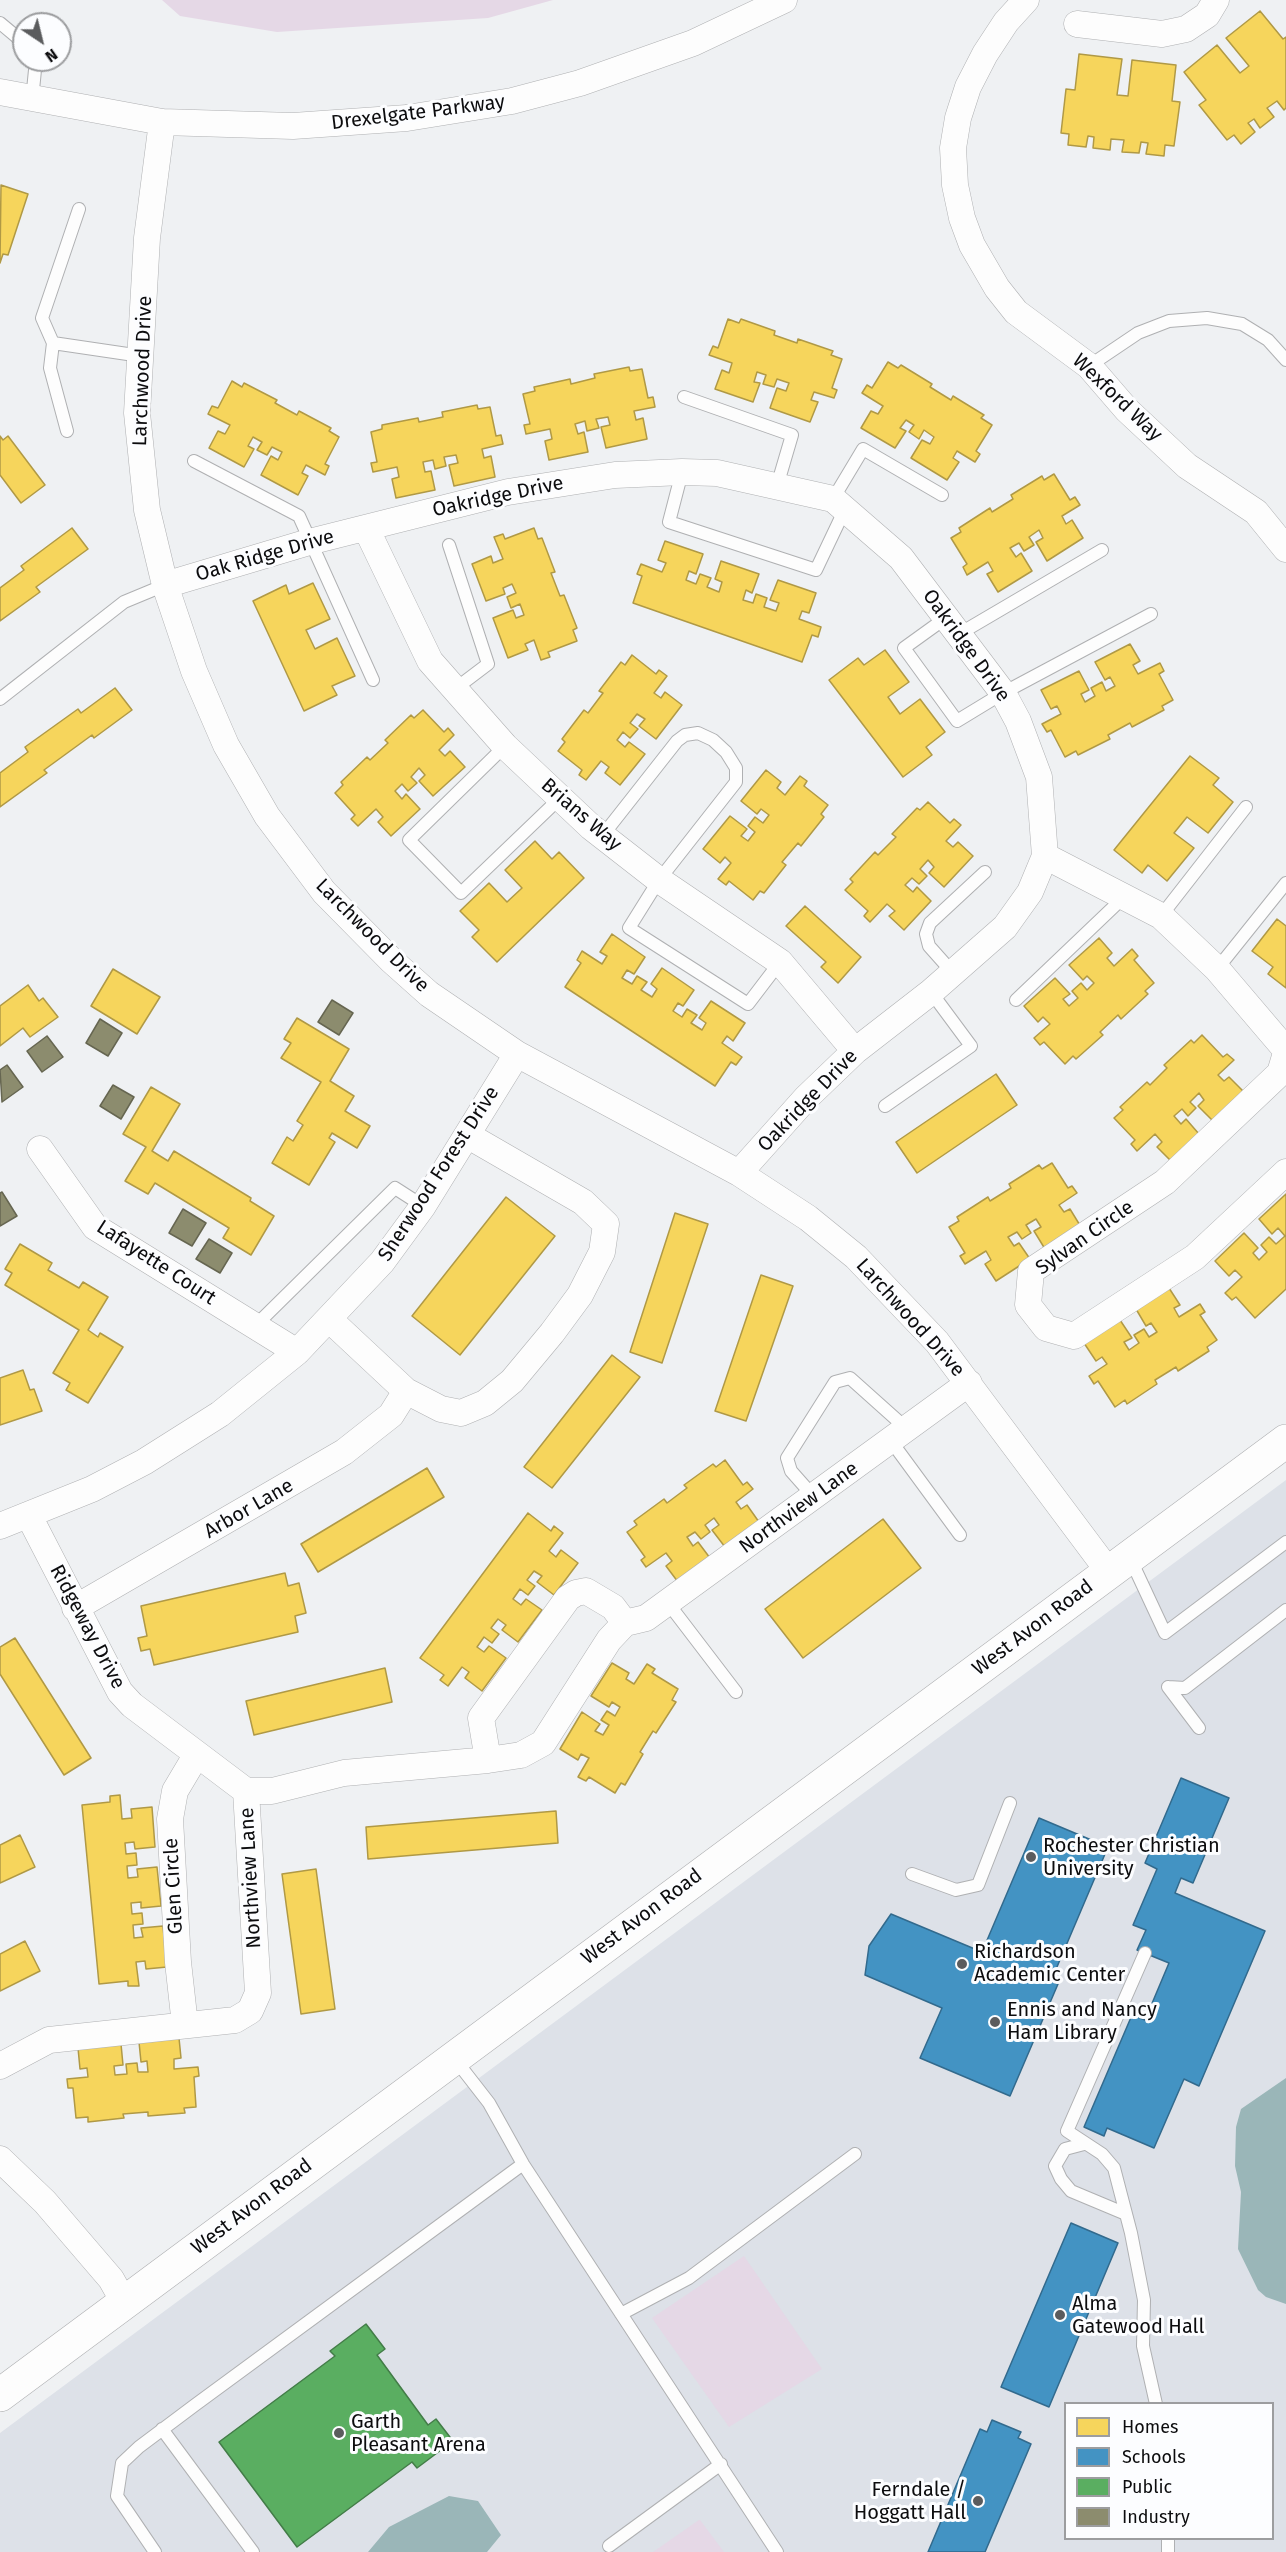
<!DOCTYPE html>
<html>
<head>
<meta charset="utf-8">
<style>
  body { margin:0 }
  #map { position:relative; width:1286px; height:2552px; overflow:hidden; background:#eff1f3; font-family:"Fira Sans",sans-serif }
  canvas { display:block }
  .legend { position:absolute; left:1064px; top:2402px; width:210px; height:138px; box-sizing:border-box; background:#fcfdff; border:2px solid #9c9d9f; margin:0; padding:8px 10px; list-style:none; font-size:18px; color:#0c0c0e }
  .legend li { display:flex; align-items:center; gap:12px; height:30px }
  .legend b { width:30px; border:2px solid #9c9d9f }
  .north { position:absolute; left:12px; top:12px; width:60px; height:60px; box-sizing:border-box; background:#fcfdff; border:2px solid #9c9d9f; border-radius:50%; rotate:145deg; font-size:16px; font-weight:700; line-height:24px; text-align:center; color:#0c0c0e }
  .north::after { content:''; display:block; margin:auto; width:21px; height:27px; background:#5b5c5e; clip-path:polygon(50% 0,100% 100%,50% 72%,0 100%) }
</style>
</head>
<body>
<div id="map">
<canvas width="1286" height="2552"></canvas>
<ul class="legend">
<li><b style="height:16px;background:#f6d55c"></b>Homes</li>
<li><b style="height:16px;background:#4393c3"></b>Schools</li>
<li><b style="height:16px;background:#5aae61"></b>Public</li>
<li><b style="height:16px;background:#8c8c6e"></b>Industry</li>
</ul>
<div class="north">N</div>
</div>
<script>
const context = document.querySelector('canvas').getContext('2d');
context.lineJoin = 'round';
function paint(path, color) { context.fillStyle = color; context.fill(path, 'evenodd'); }
const shape = rows => new Path2D(rows.map(r => 'M' + r).join(''));
function trace(path, color, width, dash) { context.strokeStyle = color; context.lineWidth = width; context.lineCap = dash ? 'butt' : 'round'; context.setLineDash(dash || []); context.stroke(path); }
function drawText(font, color, halo, rows, align = 'center') {
  context.font = font + ' "Fira Sans",sans-serif'; context.lineWidth = 6; context.setLineDash([]); context.textBaseline = 'middle'; context.strokeStyle = halo; context.fillStyle = color; for (const [text, x, y, turn = 0] of rows) {
    context.save(); context.translate(x, y); context.rotate((+turn || 0) * Math.PI / 180); context.textAlign = isNaN(turn) ? turn : align; if (halo) context.strokeText(text, 0, 0); context.fillText(text, 0, 0); context.restore();
  }
}
const built = shape([
  [1286,1480,1286,2552,0,2552,0,2433],
  [1066,2404,1272,2404,1272,2538,1066,2538]
]);
const green = shape([
  [162,0,553,0,488,18,277,32,180,16],
  [744,2256,822,2369,729,2427,652,2318],
  [700,2520,724,2552,653,2552,699,2520]
]);
const water = shape([
  [1286,2078,1286,2304,1266,2297,1258,2290,1238,2249,1241,2192,1235,2166,1236,2127,1241,2109],
  [449,2496,478,2501,501,2535,487,2552,368,2552,389,2527]
]);
const homes = shape([
  [1260,11,1283,39,1286,37,1286,108,1284,110,1277,101,1267,108,1274,117,1260,128,1254,119,1248,123,1255,132,1241,144,1234,135,1227,140,1199,105,1206,100,1184,72,1217,45,1240,73,1249,66,1226,38,1260,11],
  [1079,54,1122,59,1117,95,1128,96,1132,60,1176,65,1172,101,1180,102,1174,146,1165,145,1164,156,1146,154,1148,143,1141,142,1139,153,1122,152,1124,140,1111,139,1110,150,1093,148,1094,137,1088,136,1086,147,1068,145,1069,134,1061,133,1066,89,1075,90,1079,54],
  [1,185,28,194,8,255,3,254,0,263,1,185],
  [728,319,739,323,741,319,775,331,774,335,797,343,798,339,833,351,831,355,842,359,832,388,837,390,834,398,814,392,811,400,818,402,810,422,770,408,777,388,786,391,789,383,777,379,774,387,763,384,766,375,757,372,754,382,760,383,753,402,715,389,722,370,729,373,732,363,709,355,713,346,718,348,728,319],
  [888,362,898,368,901,365,932,384,930,387,951,400,953,396,984,415,981,418,992,425,976,451,980,454,975,462,957,451,953,458,959,462,947,480,911,458,922,440,930,444,934,437,924,430,919,439,909,432,914,425,906,420,900,428,906,431,895,448,861,428,871,411,878,414,883,406,862,393,867,385,872,388,888,362],
  [629,367,630,371,642,369,648,398,653,397,655,407,634,411,636,420,643,418,647,439,606,448,601,427,610,425,608,417,596,419,599,428,587,431,585,421,575,424,578,434,584,432,588,452,549,460,545,441,552,439,550,429,526,434,524,425,530,424,523,394,535,391,534,387,570,379,571,384,595,378,594,374,629,367],
  [232,381,242,387,244,383,277,400,275,403,297,415,299,411,331,428,329,431,339,437,325,464,329,466,325,475,306,465,302,473,308,476,298,495,261,475,271,456,278,460,282,452,272,447,267,455,257,450,262,442,253,437,248,446,254,449,244,467,209,448,218,431,225,434,230,425,208,414,212,406,218,408,232,381],
  [477,405,478,409,490,407,496,436,501,435,503,444,482,449,484,458,491,456,495,477,454,486,449,465,458,463,456,455,444,457,446,466,435,469,433,460,423,462,425,472,431,471,435,490,396,498,392,479,399,477,397,467,373,472,371,463,377,462,371,432,382,429,382,425,418,418,419,422,443,417,442,412,477,405],
  [0,436,3,440,8,436,45,485,21,503,0,475,0,436],
  [1054,474,1070,500,1075,497,1080,505,1062,516,1066,524,1072,520,1083,538,1047,561,1036,542,1043,538,1039,530,1029,537,1034,545,1024,551,1019,543,1010,548,1016,557,1021,553,1032,571,998,592,987,574,993,571,988,562,967,575,963,567,967,564,951,538,961,532,959,528,990,508,992,512,1013,499,1011,495,1042,476,1044,480,1054,474],
  [72,528,88,549,36,587,40,592,0,621,0,588,24,570,21,566,72,528],
  [534,528,538,539,542,538,555,572,551,573,560,596,564,595,577,628,573,630,577,641,548,652,550,657,541,660,534,640,525,644,528,650,508,658,493,618,513,610,516,618,524,615,520,604,511,608,507,597,516,593,512,584,503,588,505,594,486,601,472,564,491,556,493,563,503,559,494,537,503,534,505,539,534,528],
  [665,541,703,554,696,574,689,571,686,580,696,584,700,574,711,578,707,587,719,592,722,582,715,579,721,561,759,574,752,593,746,590,743,600,753,603,756,594,767,598,764,607,776,611,779,603,770,600,778,580,816,593,809,613,802,611,799,619,821,627,818,637,812,635,802,662,633,603,642,576,637,574,641,564,662,572,666,563,658,560,665,541],
  [313,583,330,619,306,630,315,649,337,638,355,676,332,686,337,695,304,711,253,601,286,585,289,594,313,583],
  [1130,644,1140,661,1133,665,1138,674,1160,663,1164,671,1159,674,1173,700,1162,706,1164,710,1132,727,1130,723,1108,735,1110,739,1078,755,1076,751,1065,757,1051,730,1047,732,1042,724,1061,714,1057,706,1051,709,1041,690,1079,671,1089,690,1081,694,1085,702,1095,696,1091,688,1102,682,1106,691,1115,686,1110,677,1105,680,1095,662,1130,644],
  [885,650,909,682,888,697,900,714,920,699,945,732,926,747,932,755,903,777,829,680,858,658,864,665,885,650],
  [632,655,656,674,659,670,667,676,654,693,661,698,665,692,682,705,656,739,639,726,645,719,637,714,630,723,638,729,630,738,623,732,617,740,625,747,629,742,645,754,620,785,605,773,609,767,601,761,586,780,579,775,582,770,558,751,565,742,562,739,584,710,588,713,603,693,599,691,621,662,625,665,632,655],
  [115,688,132,710,94,738,92,735,44,770,47,773,0,807,0,773,28,752,25,747,78,709,81,713,115,688],
  [423,710,444,732,448,728,454,735,439,750,445,756,450,751,465,767,433,796,419,781,425,775,419,768,411,777,417,783,408,791,402,784,395,791,402,799,406,794,420,809,391,836,378,822,383,817,376,809,358,826,351,819,355,815,335,793,343,785,341,782,367,757,370,760,388,743,385,740,411,715,414,718,423,710],
  [1190,756,1219,778,1213,785,1233,802,1208,833,1187,817,1174,833,1194,848,1167,881,1148,865,1142,873,1114,850,1190,756],
  [766,770,781,782,777,788,785,795,800,776,807,781,804,786,828,805,821,814,824,817,801,846,798,843,782,862,786,865,764,893,760,891,753,900,729,881,726,885,718,879,731,863,725,857,720,863,703,849,730,816,747,829,741,836,748,841,755,832,748,826,755,817,763,823,769,815,761,809,757,814,741,801,766,770],
  [928,802,950,823,954,819,961,825,946,841,953,847,958,842,973,856,944,887,929,873,934,867,928,860,920,869,927,876,919,884,912,878,905,885,913,892,917,887,931,901,904,930,889,916,895,911,887,904,870,922,864,916,868,911,845,890,853,882,850,879,875,852,878,855,896,837,892,834,917,808,920,810,928,802],
  [535,841,552,859,559,852,584,878,497,962,472,937,479,930,460,911,489,883,507,902,522,888,505,870,535,841],
  [805,906,861,957,838,983,821,967,826,962,786,926,805,906],
  [1277,919,1286,926,1286,988,1268,974,1273,967,1252,951,1277,919],
  [612,934,645,957,634,974,627,970,622,978,632,984,637,976,647,982,641,990,652,997,657,989,651,984,662,968,694,990,683,1006,678,1003,673,1011,682,1017,687,1009,697,1015,691,1023,702,1030,706,1023,699,1018,711,1001,745,1023,733,1041,727,1036,722,1043,742,1057,736,1065,731,1062,715,1086,565,987,581,963,577,960,582,951,602,964,607,956,600,952,612,934],
  [1099,938,1112,953,1107,958,1114,966,1132,949,1138,956,1134,960,1154,983,1145,991,1148,994,1121,1019,1118,1015,1100,1032,1103,1035,1076,1059,1073,1056,1065,1064,1044,1042,1040,1045,1034,1038,1050,1024,1043,1017,1038,1022,1024,1006,1055,978,1070,994,1063,999,1069,1006,1078,998,1072,991,1081,983,1087,990,1094,983,1087,976,1083,980,1069,965,1099,938],
  [113,969,160,997,137,1034,91,1006,113,969],
  [28,985,39,1001,43,998,58,1017,30,1037,23,1028,0,1046,0,1006,28,985],
  [297,1018,349,1049,330,1081,354,1096,345,1111,370,1126,357,1148,332,1133,329,1138,335,1142,309,1185,272,1163,287,1137,293,1141,303,1125,297,1121,321,1082,281,1058,291,1043,284,1039,297,1018],
  [1202,1035,1223,1057,1227,1054,1234,1060,1218,1075,1224,1081,1229,1077,1244,1092,1213,1121,1198,1106,1204,1100,1199,1093,1190,1102,1196,1108,1188,1116,1182,1109,1174,1116,1181,1124,1186,1119,1199,1134,1171,1161,1157,1147,1162,1142,1155,1134,1137,1151,1131,1144,1135,1140,1114,1118,1123,1110,1120,1107,1147,1082,1150,1085,1167,1068,1164,1065,1191,1040,1194,1043,1202,1035],
  [996,1074,1017,1105,917,1173,896,1142,996,1074],
  [151,1087,180,1104,152,1151,168,1161,174,1151,251,1198,250,1201,274,1216,251,1255,223,1238,229,1228,155,1183,148,1194,125,1181,146,1147,123,1134,151,1087],
  [1052,1163,1068,1188,1072,1186,1077,1193,1059,1205,1064,1212,1070,1209,1081,1227,1045,1249,1034,1231,1041,1227,1036,1219,1026,1225,1031,1233,1022,1239,1017,1232,1008,1237,1014,1246,1019,1243,1030,1259,996,1281,985,1264,991,1260,986,1251,965,1264,960,1256,965,1253,949,1227,959,1221,957,1217,988,1197,990,1201,1011,1188,1009,1184,1039,1165,1042,1169,1052,1163],
  [1286,1194,1286,1289,1255,1318,1236,1297,1232,1300,1225,1293,1242,1277,1235,1270,1229,1276,1215,1261,1244,1233,1258,1248,1253,1253,1259,1260,1267,1252,1261,1245,1269,1237,1276,1244,1285,1236,1278,1228,1272,1234,1259,1219,1286,1194],
  [506,1197,555,1236,460,1355,412,1316,506,1197],
  [675,1213,708,1224,662,1363,630,1352,675,1213],
  [20,1244,52,1263,48,1270,79,1288,83,1282,108,1297,88,1330,98,1337,100,1333,123,1347,88,1403,66,1390,70,1383,53,1373,79,1330,5,1285,12,1273,5,1269,20,1244],
  [761,1275,793,1286,746,1421,715,1411,761,1275],
  [1169,1288,1180,1305,1174,1308,1179,1317,1200,1304,1205,1312,1200,1315,1217,1340,1207,1347,1209,1351,1178,1371,1176,1367,1155,1380,1157,1384,1127,1404,1125,1400,1115,1407,1098,1381,1094,1384,1089,1376,1107,1364,1102,1357,1096,1361,1084,1343,1120,1320,1132,1338,1124,1342,1129,1350,1139,1343,1134,1335,1144,1329,1149,1337,1157,1332,1151,1323,1146,1326,1136,1309,1169,1288],
  [612,1355,640,1377,552,1488,524,1467,612,1355],
  [23,1370,30,1390,34,1389,42,1411,0,1425,0,1378,23,1370],
  [725,1460,743,1485,747,1482,753,1489,736,1502,741,1509,747,1505,759,1522,725,1547,712,1530,719,1525,714,1518,705,1525,710,1532,701,1539,695,1532,687,1537,693,1546,698,1542,710,1558,678,1582,666,1566,672,1561,666,1553,646,1567,641,1560,645,1557,627,1532,637,1525,634,1521,664,1499,667,1503,687,1488,684,1485,713,1464,716,1467,725,1460],
  [427,1468,444,1497,318,1572,301,1544,427,1468],
  [528,1513,551,1531,554,1526,563,1533,549,1551,556,1557,561,1550,578,1563,554,1595,537,1582,542,1576,534,1571,527,1580,535,1586,528,1595,520,1589,513,1599,521,1605,526,1599,542,1610,518,1642,502,1630,506,1625,498,1619,491,1628,499,1634,492,1643,484,1637,477,1647,484,1652,489,1646,506,1658,482,1691,465,1678,469,1672,462,1667,448,1686,440,1680,444,1675,420,1658,528,1513],
  [883,1519,921,1568,803,1658,765,1609,883,1519],
  [285,1573,288,1586,299,1583,306,1613,295,1616,298,1632,154,1665,150,1649,141,1651,138,1638,147,1636,141,1606,285,1573],
  [15,1638,91,1758,64,1775,0,1674,0,1647,15,1638],
  [612,1663,629,1673,626,1679,634,1684,647,1664,655,1669,652,1673,678,1689,672,1700,676,1702,656,1733,653,1731,640,1752,643,1754,625,1785,621,1783,615,1793,589,1777,586,1781,578,1777,589,1758,581,1754,578,1760,560,1749,582,1712,600,1724,595,1731,603,1735,609,1725,601,1720,607,1711,615,1716,620,1707,612,1702,609,1707,591,1696,612,1663],
  [385,1668,392,1702,254,1735,246,1701,385,1668],
  [120,1795,122,1819,132,1818,131,1809,152,1807,155,1847,135,1849,134,1842,125,1843,126,1854,136,1853,137,1865,127,1866,128,1878,138,1877,137,1869,157,1867,161,1906,141,1908,141,1902,131,1903,132,1914,142,1913,143,1924,133,1925,134,1938,143,1937,141,1928,163,1926,167,1967,146,1969,145,1961,136,1962,139,1986,128,1986,128,1981,99,1984,82,1805,110,1802,110,1796,120,1795],
  [556,1811,558,1843,368,1859,366,1827,556,1811],
  [20,1835,35,1867,0,1883,0,1845,20,1835],
  [316,1869,335,2009,301,2014,282,1874,316,1869],
  [25,1941,40,1971,0,1991,0,1954,25,1941],
  [179,2038,181,2058,174,2059,174,2069,198,2067,199,2076,194,2077,196,2107,184,2108,185,2113,148,2116,148,2112,123,2114,124,2118,88,2122,88,2117,76,2118,73,2088,68,2088,67,2079,88,2077,87,2068,80,2069,78,2048,121,2044,123,2065,114,2066,115,2075,127,2074,126,2064,137,2063,138,2072,148,2072,147,2061,141,2062,139,2042,179,2038]
]);
const schools = shape([
  [1181,1778,1229,1798,1193,1883,1181,1878,1175,1893,1265,1931,1199,2086,1184,2079,1154,2148,1107,2128,1104,2136,1084,2127,1132,2015,1145,2020,1169,1963,1137,1950,1146,1930,1133,1925,1157,1869,1145,1863,1181,1778],
  [1039,1818,1108,1847,1051,1981,1058,1984,1010,2096,920,2058,942,2008,865,1975,869,1946,891,1914,982,1952,1039,1818],
  [1071,2223,1118,2243,1049,2407,1001,2387,1071,2223],
  [992,2420,1021,2432,1018,2438,1031,2444,985,2552,928,2552,980,2429,987,2432,992,2420]
]);
const public = shape([
  [366,2324,385,2349,377,2355,428,2425,436,2419,453,2441,417,2468,412,2462,297,2547,219,2442,335,2356,330,2351,366,2324]
]);
const industry = shape([
  [332,1000,353,1013,339,1035,318,1022,332,1000],
  [100,1019,122,1033,108,1056,86,1043,100,1019],
  [47,1036,63,1057,42,1072,27,1051,47,1036],
  [7,1065,23,1087,2,1102,0,1070,7,1065],
  [113,1085,134,1097,121,1119,100,1106,113,1085],
  [2,1192,17,1216,0,1226,0,1193,2,1192],
  [183,1209,206,1223,192,1246,169,1233,183,1209],
  [209,1239,232,1253,220,1273,196,1259,209,1239]
]);
const lane = shape([
  [0,23,24,43],
  [32,100,36,60],
  [53,343,141,356],
  [1089,366,1138,333,1169,321,1207,318,1242,324,1268,340,1286,360],
  [684,397,792,435,777,486],
  [67,431,50,368,53,343,42,318,79,209],
  [194,461,299,516,373,680],
  [682,472,669,522,816,570,845,509],
  [833,499,863,449,942,495],
  [449,545,488,664,455,689],
  [947,617,904,648,957,721,1003,693,1151,614],
  [959,634,1102,550],
  [0,699,124,602,165,585],
  [505,746,409,840,461,893,560,798],
  [603,835,677,741,685,735,698,733,713,740,726,752,736,768,736,782,659,880,629,928,748,1004,780,962],
  [1161,916,1246,807],
  [1217,969,1286,883],
  [953,973,929,946,926,934,930,923,985,872],
  [1016,1000,1124,897],
  [885,1106,971,1046,931,992],
  [255,1326,395,1188,423,1206],
  [891,1441,960,1535],
  [814,1497,791,1471,787,1458,835,1382,850,1378,907,1429],
  [1130,1558,1165,1633,1286,1542],
  [668,1603,736,1692],
  [1168,1687,1185,1688,1286,1610],
  [1168,1687,1199,1728],
  [912,1874,956,1890,978,1885,1010,1803],
  [1145,1953,1067,2131,1102,2154,1114,2168,1131,2233,1144,2300,1143,2346,1156,2404],
  [454,2058,489,2103,523,2164,777,2552],
  [1084,2144,1065,2149,1055,2166,1061,2179,1071,2191,1126,2214],
  [621,2314,689,2278,855,2154],
  [162,2429,253,2552],
  [609,2546,721,2464],
  [155,2552,117,2496,122,2463,139,2447,195,2405,523,2164],
  [1168,2552,1168,2538]
]);
const street = shape([
  [1026,0,1006,22,985,54,968,87,958,118,953,148,955,185,962,218,972,245,997,288,1016,312,1089,366,1127,410,1187,466,1256,512,1286,549],
  [1077,24,1162,34,1186,29,1207,15,1216,0],
  [0,92,162,122,293,126,407,118,512,101,580,83,693,43,784,0],
  [162,122,147,238,137,413,147,510,165,585,194,671,226,745,267,816,324,892,392,961,429,994,517,1054,739,1173,808,1218,856,1257,937,1342,1109,1572],
  [366,528,430,661,505,746,591,827,659,880,780,962,855,1051],
  [165,585,309,542,508,492,615,475,682,472,717,473,833,499,901,558,1003,693,1018,721,1039,777,1045,856,1030,892,1005,927,931,992,855,1051,806,1098,739,1173],
  [1045,856,1161,916,1217,969,1286,1050],
  [1286,1053,1280,1073,1165,1182,1031,1271,1028,1305,1046,1328,1074,1336,1195,1257,1286,1172],
  [40,1149,95,1227,297,1352],
  [330,1320,406,1391,441,1409,461,1413,485,1403,512,1381,552,1333,580,1295,602,1252,606,1224,583,1202,467,1135],
  [29,1516,120,1692,132,1705,246,1791],
  [0,1526,92,1489,144,1462,220,1414,297,1352,382,1262,423,1206,517,1054],
  [75,1608,344,1452,391,1415,406,1391],
  [488,1760,481,1718,568,1598,576,1593,586,1591,613,1607,625,1623],
  [246,1791,272,1791,344,1773,488,1760,521,1755,543,1743,609,1640,625,1623,646,1618,969,1383],
  [185,2025,178,1962,170,1819,175,1791,197,1754],
  [0,2066,49,2040,235,2020,250,2011,258,1993,246,1791],
  [0,2159,45,2202,111,2279,124,2302]
]);
const secondary = shape([
  [0,2395,1286,1441]
]);
const markers = [
  [1031,1857,6,"#5b5c5e"],
  [962,1964,6,"#5b5c5e"],
  [995,2022,6,"#5b5c5e"],
  [1060,2315,6,"#5b5c5e"],
  [339,2433,6,"#5b5c5e"],
  [978,2501,6,"#5b5c5e"]
];
const streetNames = [
  ["Drexelgate Parkway",418,113,-7],
  ["Larchwood Drive",143,371,-88],
  ["Wexford Way",1117,398,44],
  ["Oakridge Drive",498,497,-12],
  ["Oak Ridge Drive",265,556,-16],
  ["Oakridge Drive",966,646,54],
  ["Brians Way",581,815,41],
  ["Larchwood Drive",372,936,45],
  ["Oakridge Drive",808,1101,-46],
  ["Sherwood Forest Drive",439,1174,-57],
  ["Sylvan Circle",1085,1238,-35],
  ["Lafayette Court",156,1263,33],
  ["Larchwood Drive",910,1318,48],
  ["Northview Lane",799,1508,-36],
  ["Arbor Lane",249,1509,-30],
  ["Ridgeway Drive",87,1627,62],
  ["West Avon Road",1033,1628,-37],
  ["Northview Lane",251,1878,-93],
  ["Glen Circle",174,1886,-93],
  ["West Avon Road",642,1917,-37],
  ["West Avon Road",252,2207,-37]
];
const poiNames = [
  ["Rochester Christian",1043,1846],
  ["University",1043,1869],
  ["Richardson",974,1952],
  ["Academic Center",974,1975],
  ["Ennis and Nancy",1007,2010],
  ["Ham Library",1007,2033],
  ["Alma",1072,2304],
  ["Gatewood Hall",1072,2327],
  ["Garth",351,2422],
  ["Pleasant Arena",351,2445],
  ["Ferndale /",966,2490,"right"],
  ["Hoggatt Hall",966,2513,"right"]
];
paint(built, '#dde1e8');
paint(green, '#e5d8e6');
paint(water, '#9ab6b8');
paint(homes, '#f6d55c');
trace(homes, '#b09945', 1.5);
paint(schools, '#4393c3');
trace(schools, '#326a8d', 1.5);
paint(public, '#5aae61');
trace(public, '#437d48', 1.5);
paint(industry, '#8c8c6e');
trace(industry, '#666651', 1.5);
trace(lane, '#afb0b2', 14);
trace(street, '#afb0b2', 27);
trace(secondary, '#afb0b2', 34);
trace(lane, '#fdfdfd', 12);
trace(street, '#fdfdfd', 26);
trace(secondary, '#fdfdfd', 33);
for (const [x, y, r, color] of markers) { const dot = new Path2D(); dot.arc(x, y, r, 0, 2 * Math.PI); context.fillStyle = color; context.fill(dot); trace(dot, '#fcfdff', 2); }
drawText('20px', '#0c0c0e', '#fcfdff', streetNames);
drawText('20px', '#0c0c0e', '#fcfdff', poiNames, 'left');
</script>
</body>
</html>
